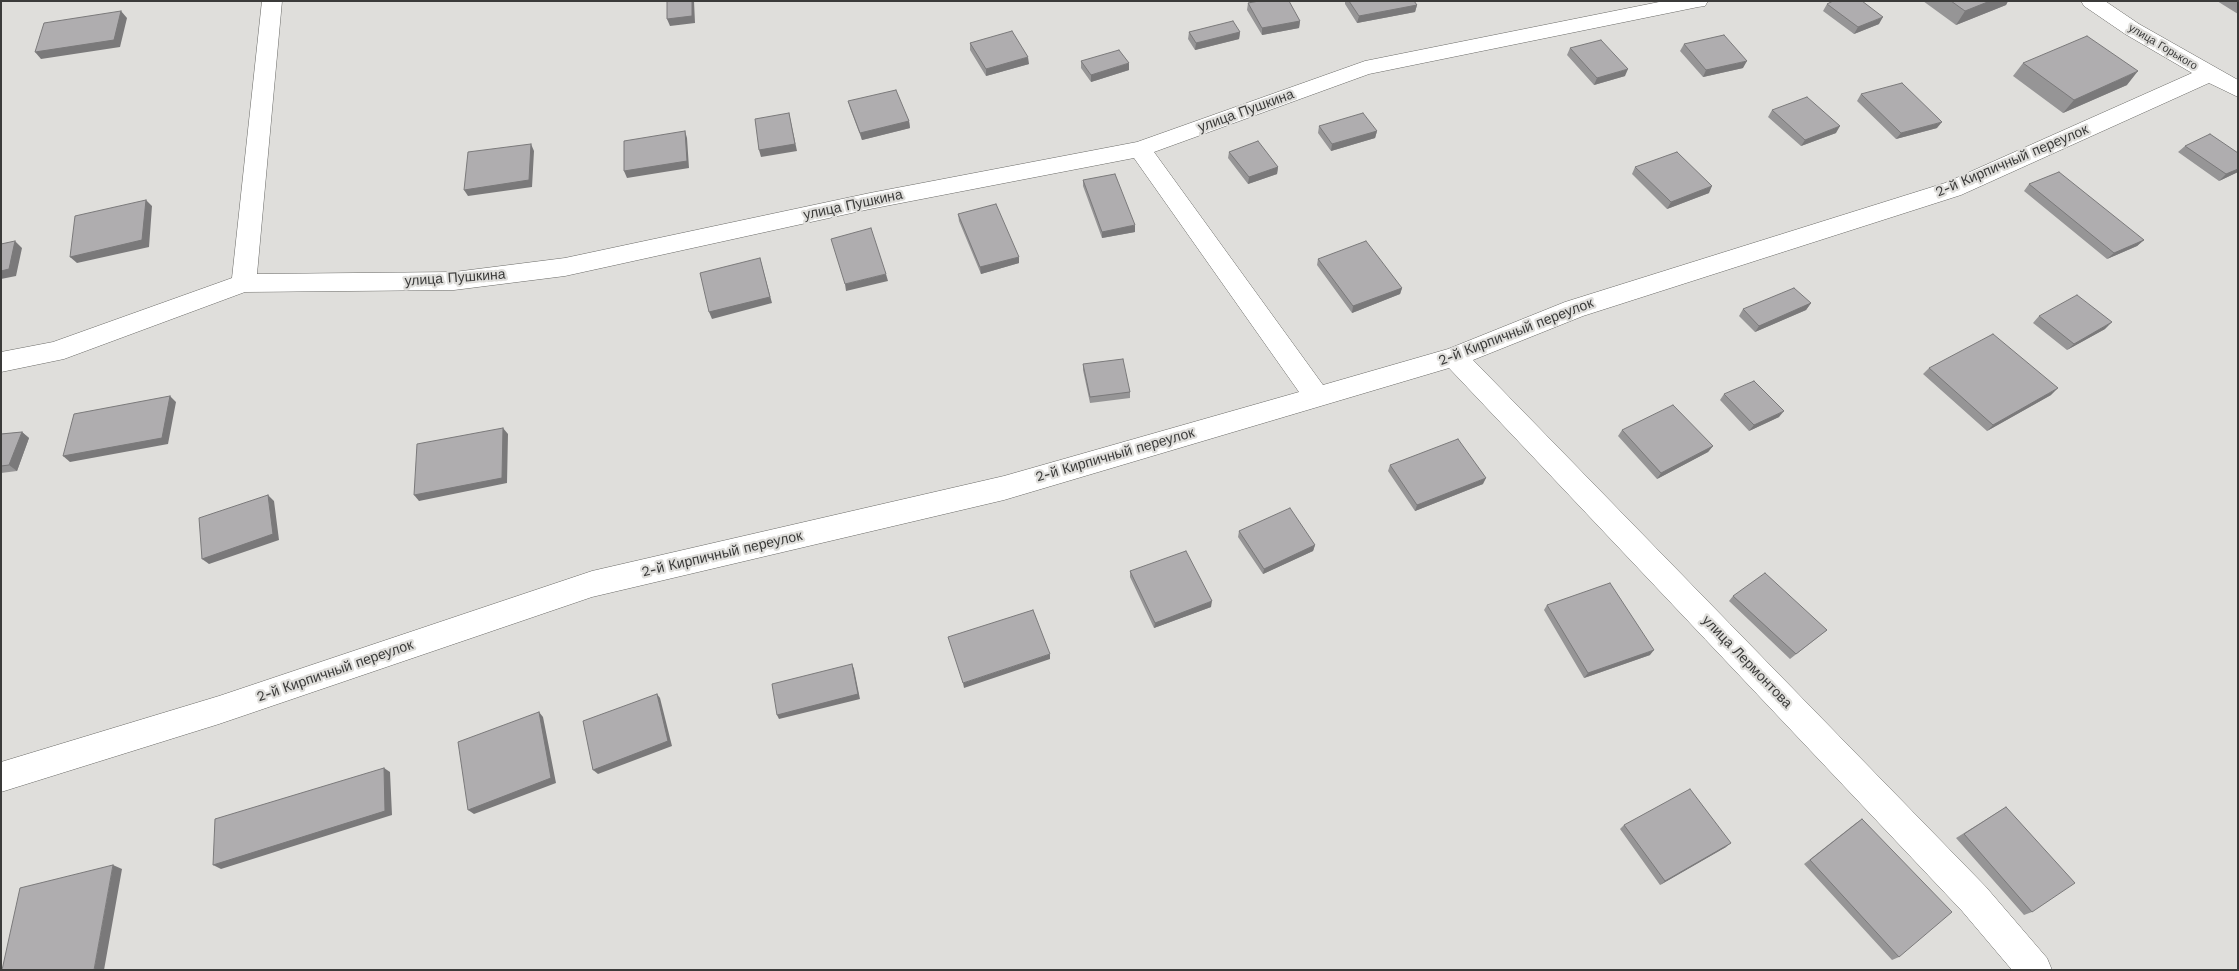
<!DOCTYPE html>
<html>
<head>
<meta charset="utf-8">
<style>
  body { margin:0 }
  #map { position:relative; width:2239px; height:971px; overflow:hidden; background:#dfdedb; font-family:"Work Sans",sans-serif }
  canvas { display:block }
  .frame { position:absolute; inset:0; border:2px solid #3b3b3a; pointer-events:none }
</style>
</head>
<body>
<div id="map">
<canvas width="2239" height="971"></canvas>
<div class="frame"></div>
</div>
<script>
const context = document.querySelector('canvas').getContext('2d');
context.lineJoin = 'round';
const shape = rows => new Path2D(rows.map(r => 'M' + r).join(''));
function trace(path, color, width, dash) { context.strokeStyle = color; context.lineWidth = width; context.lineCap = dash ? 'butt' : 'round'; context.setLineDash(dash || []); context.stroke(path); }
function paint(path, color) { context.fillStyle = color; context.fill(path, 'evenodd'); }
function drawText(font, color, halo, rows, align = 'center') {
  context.font = font + ' "Work Sans",sans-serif'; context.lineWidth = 4.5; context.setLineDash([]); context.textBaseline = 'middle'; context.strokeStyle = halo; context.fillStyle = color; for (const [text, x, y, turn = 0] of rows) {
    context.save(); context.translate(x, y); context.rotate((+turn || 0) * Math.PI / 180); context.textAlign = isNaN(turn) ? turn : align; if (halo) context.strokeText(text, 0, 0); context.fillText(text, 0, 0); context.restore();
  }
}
const minor = shape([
  [262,1,282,1,257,274,454,272,565,258,870,193,1137,142,1365,61,1664,1,1708,1,1705,6,1698,7,1369,74,1154,152,1323,385,1448,349,1565,302,1945,183,2192,73,2125,34,2084,6,2081,1,2105,1,2139,24,2238,80,2238,97,2209,83,1961,195,1583,316,1473,360,1986,887,2047,958,2052,970,2012,970,1962,911,1449,368,1004,500,592,597,219,724,1,792,1,762,219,696,592,571,1004,476,1299,392,1134,158,870,209,565,276,454,290,245,292,64,359,1,372,1,352,53,342,232,278,262,1]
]);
const wall = shape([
  [1345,1,1414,1,1417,5,1415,12,1357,23,1345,4],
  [1923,1,2008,1,2006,5,1956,25],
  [2217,1,2238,1,2238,14],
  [1248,3,1300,21,1299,28,1262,35,1247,10],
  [1827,4,1879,24,1854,34,1823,11],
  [1189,32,1240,32,1239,39,1195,50,1188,39],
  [970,43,1029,64,986,76,970,50],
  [1684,44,1743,68,1703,77,1680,51],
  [1570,48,1625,76,1594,85,1567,55],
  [1081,61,1129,70,1091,82,1081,68],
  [2023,63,2127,85,2063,113,2013,76],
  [1861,94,1937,128,1896,139,1857,101],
  [848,101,909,121,910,128,862,140,850,108],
  [1772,110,1836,133,1801,146,1768,117],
  [1319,126,1377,131,1375,138,1331,151,1318,133],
  [2185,146,2238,172,2219,181,2178,152],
  [1229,152,1278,167,1277,174,1248,184,1228,158],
  [1635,167,1709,193,1667,209,1632,174],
  [1083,180,1135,232,1102,238,1083,186],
  [2029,184,2144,240,2137,246,2107,259,2024,191],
  [958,214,1019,263,981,274,959,221],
  [1318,259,1402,288,1400,294,1352,313,1317,265],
  [1811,303,1806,310,1755,332,1739,316,1743,309],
  [2039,316,2105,329,2067,350,2033,323],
  [1083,364,1130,392,1130,398,1090,403,1083,370],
  [1929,368,2051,395,1987,431,1923,374],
  [1724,394,1779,417,1749,431,1720,400],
  [1622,430,1713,446,1708,452,1657,479,1618,436],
  [22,432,29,438,17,471,1,473,1,434],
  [1390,465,1483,484,1415,511,1388,471],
  [1239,531,1315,545,1313,551,1263,574,1238,537],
  [1130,571,1211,607,1154,628,1130,577],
  [1733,596,1827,630,1790,659,1729,601],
  [1547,605,1650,655,1584,678,1544,610],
  [2006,807,2032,912,2024,915,1956,838],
  [1862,819,1899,957,1892,960,1804,864,1856,823],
  [1624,825,1726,847,1660,885,1620,829]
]);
const shadedWall = shape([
  [692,1,694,1,695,23,670,26,667,19],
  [1990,1,2008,1,2006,5,1956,25,1965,11],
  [1417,5,1415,12,1357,23,1359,16],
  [121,11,127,18,120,47,41,59,35,52],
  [1883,17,1879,24,1854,34,1858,27],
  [1300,21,1299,28,1262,35,1262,28],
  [1240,32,1239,39,1195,50,1196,43],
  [1028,57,1029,64,986,76,986,69],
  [1747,61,1743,68,1703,77,1706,70],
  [1129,63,1129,70,1091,82,1091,75],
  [1628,69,1625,76,1594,85,1597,78],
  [2138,71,2127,85,2063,113,2074,100],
  [789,113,797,151,761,157,759,150],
  [909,121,910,128,862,140,860,133],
  [1942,122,1937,128,1896,139,1901,133],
  [1840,126,1836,133,1801,146,1805,140],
  [685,131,687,138,689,168,627,178,624,171],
  [1377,131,1375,138,1331,151,1332,144],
  [531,144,534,151,532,187,468,196,464,190],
  [1278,167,1277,174,1248,184,1249,177],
  [2238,169,2238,172,2219,181,2226,174],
  [1712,186,1709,193,1667,209,1671,202],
  [146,200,152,206,149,247,77,263,70,257],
  [1135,225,1135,232,1102,238,1102,232],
  [2144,240,2137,246,2107,259,2114,253],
  [15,241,22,248,16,276,1,279,1,271],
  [1019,257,1019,263,981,274,980,267],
  [760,258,772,303,712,319,709,312],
  [886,274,888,281,846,291,845,284],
  [1402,288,1400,294,1352,313,1353,306],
  [1811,303,1806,310,1755,332,1759,326],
  [2112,322,2105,329,2067,350,2074,344],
  [2058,388,2051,395,1987,431,1993,425],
  [170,396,176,402,168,444,70,462,63,456],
  [1784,411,1779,417,1749,431,1754,425],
  [503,428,508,434,507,483,419,501,414,495],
  [22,432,29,438,17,471,9,465],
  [1713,446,1708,452,1657,479,1661,473],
  [1486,478,1483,484,1415,511,1417,505],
  [268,495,274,501,279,540,209,564,202,559],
  [1315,545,1313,551,1263,574,1264,569],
  [1212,601,1211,607,1154,628,1155,623],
  [1654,650,1650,655,1584,678,1588,673],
  [1050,654,1050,659,964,688,963,683],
  [852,664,854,669,860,699,779,719,777,715],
  [657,694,660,698,672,746,598,774,593,770],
  [539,712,543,717,556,783,474,814,468,810],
  [384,768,390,772,392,815,221,869,213,865],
  [1731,843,1726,847,1660,885,1665,881],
  [113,865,122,869,104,970,94,970]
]);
const building = shape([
  [667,1,692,1,692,16,667,19,667,1],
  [1259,1,1289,1,1300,21,1262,28,1248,3,1259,1],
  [1349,1,1414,1,1417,5,1359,16,1349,1],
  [1833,1,1862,1,1883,17,1858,27,1827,4,1833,1],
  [1951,1,1990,1,1965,11,1951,1],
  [121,11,114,40,35,52,44,23,121,11],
  [1233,21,1240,32,1196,43,1189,32,1233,21],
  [1012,31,1028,57,986,69,970,43,1012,31],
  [1724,35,1747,61,1706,70,1684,44,1724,35],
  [2087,36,2138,71,2074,100,2023,63,2087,36],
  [1601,40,1628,69,1597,78,1570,48,1601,40],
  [1119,50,1129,63,1091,75,1081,61,1119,50],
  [1902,83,1942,122,1901,133,1861,94,1902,83],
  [896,90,909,121,860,133,848,101,896,90],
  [1807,97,1840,126,1805,140,1772,110,1807,97],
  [789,113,795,144,759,150,755,119,789,113],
  [1363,113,1377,131,1332,144,1319,126,1363,113],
  [685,131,687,161,624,171,624,141,685,131],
  [2210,134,2238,153,2238,169,2226,174,2185,146,2210,134],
  [1258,141,1278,167,1249,177,1229,152,1258,141],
  [531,144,529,180,464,190,468,152,531,144],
  [1677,152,1712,186,1671,202,1635,167,1677,152],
  [2059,172,2144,240,2114,253,2029,184,2059,172],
  [1115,174,1135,225,1102,232,1083,180,1115,174],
  [146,200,142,240,70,257,75,216,146,200],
  [996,204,1019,257,980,267,958,214,996,204],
  [871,228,886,274,845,284,831,239,871,228],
  [15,241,9,269,1,271,1,244,15,241],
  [1366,241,1402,288,1353,306,1318,259,1366,241],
  [760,258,770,297,709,312,700,273,760,258],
  [1794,288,1811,303,1759,326,1743,309,1794,288],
  [2077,295,2112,322,2074,344,2039,316,2077,295],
  [1993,334,2058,388,1993,425,1929,368,1993,334],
  [1123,359,1130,392,1090,397,1083,364,1123,359],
  [1754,381,1784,411,1754,425,1724,394,1754,381],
  [170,396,162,438,63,456,74,414,170,396],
  [1673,405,1713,446,1661,473,1622,430,1673,405],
  [503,428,502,478,414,495,417,444,503,428],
  [22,432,9,465,1,466,1,434,22,432],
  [1458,439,1486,478,1417,505,1390,465,1458,439],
  [268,495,273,534,202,559,199,518,268,495],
  [1290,508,1315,545,1264,569,1239,531,1290,508],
  [1186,551,1212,601,1155,623,1130,571,1186,551],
  [1765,573,1827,630,1796,654,1733,596,1765,573],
  [1610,583,1654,650,1588,673,1547,605,1610,583],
  [1033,610,1050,654,963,683,948,637,1033,610],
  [852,664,858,694,777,715,772,684,852,664],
  [657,694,668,741,593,770,583,721,657,694],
  [539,712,551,778,468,810,458,742,539,712],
  [384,768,385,811,213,865,215,819,384,768],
  [1690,789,1731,843,1665,881,1624,825,1690,789],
  [2006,807,2075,883,2032,912,1964,834,2006,807],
  [1862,819,1952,912,1899,957,1810,860,1862,819],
  [113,865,94,970,2,970,20,888,113,865]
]);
const farStreetnames = [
  ["улица Горького",2163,47,31]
];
const streetNames = [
  ["улица Пушкина",1246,111,-20],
  ["2-й Кирпичный переулок",2012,161,-23],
  ["улица Пушкина",853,205,-12],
  ["улица Пушкина",455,278,-4],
  ["2-й Кирпичный переулок",1516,332,-21],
  ["2-й Кирпичный переулок",1115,455,-16],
  ["2-й Кирпичный переулок",722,554,-13],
  ["улица Лермонтова",1747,662,46],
  ["2-й Кирпичный переулок",335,671,-19]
];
trace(minor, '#6a6a67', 1);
paint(minor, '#fff');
paint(wall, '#969596');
paint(shadedWall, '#7a797a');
paint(building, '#afadaf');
trace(building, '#7a797a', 1);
drawText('11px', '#3b3b3a', '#dfdedb', farStreetnames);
drawText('14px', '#3b3b3a', '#dfdedb', streetNames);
</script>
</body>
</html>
